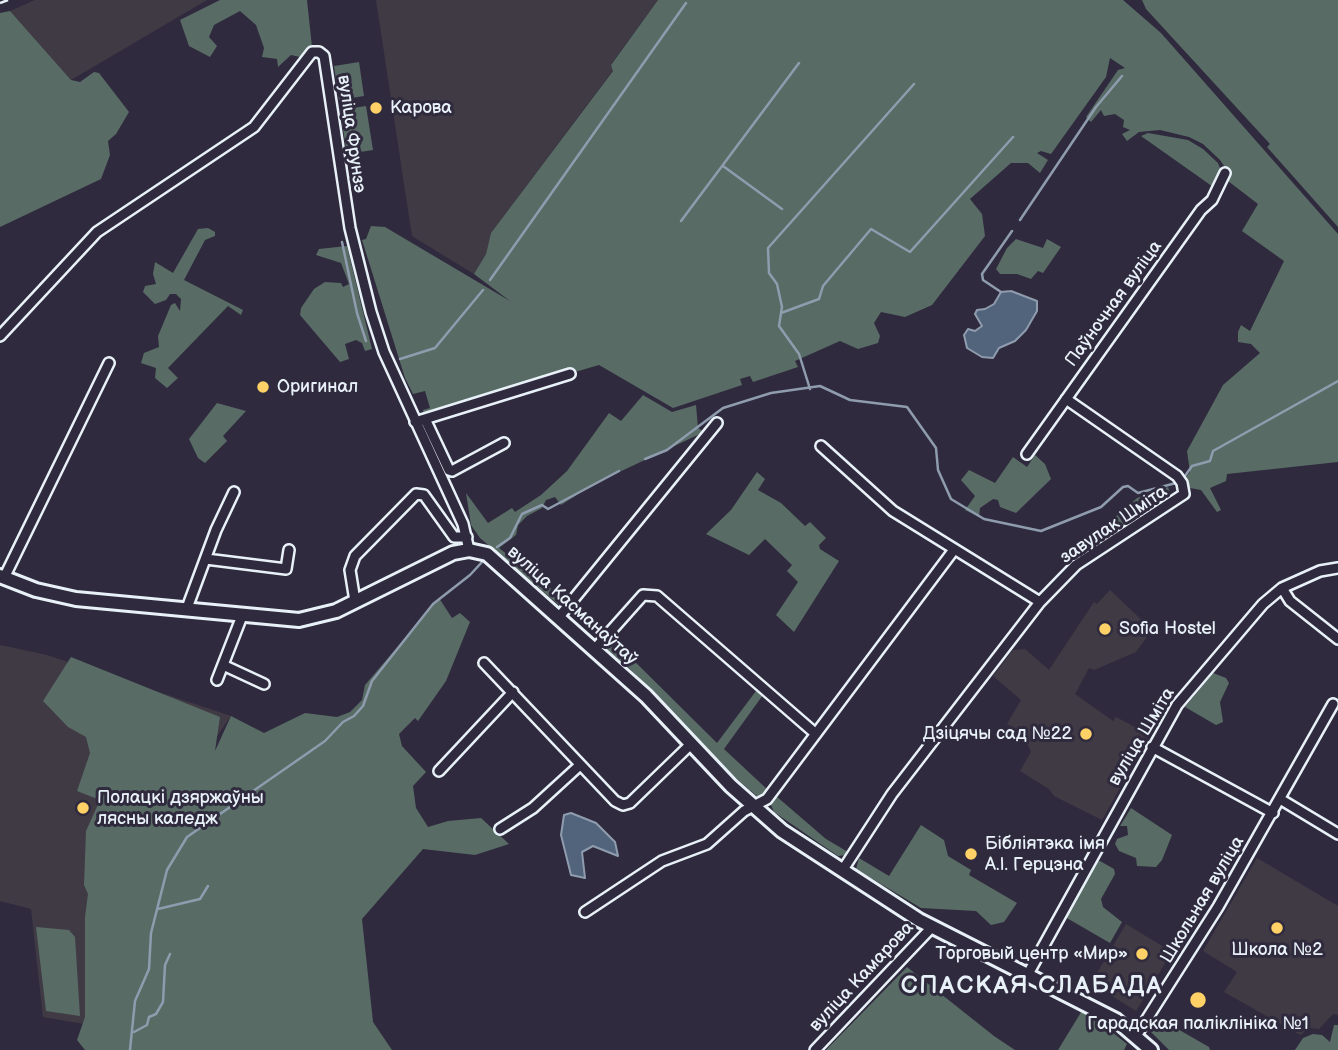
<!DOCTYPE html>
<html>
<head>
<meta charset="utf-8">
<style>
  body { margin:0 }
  canvas { display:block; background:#2f2a3d }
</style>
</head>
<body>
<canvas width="1338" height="1050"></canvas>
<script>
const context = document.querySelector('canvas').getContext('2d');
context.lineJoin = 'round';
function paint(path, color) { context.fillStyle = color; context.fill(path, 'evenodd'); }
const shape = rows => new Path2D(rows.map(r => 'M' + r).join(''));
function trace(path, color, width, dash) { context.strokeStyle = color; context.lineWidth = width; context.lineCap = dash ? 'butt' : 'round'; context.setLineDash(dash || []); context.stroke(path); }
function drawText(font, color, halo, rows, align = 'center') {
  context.font = font + ' "Balsamiq Sans",sans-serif'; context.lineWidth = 6; context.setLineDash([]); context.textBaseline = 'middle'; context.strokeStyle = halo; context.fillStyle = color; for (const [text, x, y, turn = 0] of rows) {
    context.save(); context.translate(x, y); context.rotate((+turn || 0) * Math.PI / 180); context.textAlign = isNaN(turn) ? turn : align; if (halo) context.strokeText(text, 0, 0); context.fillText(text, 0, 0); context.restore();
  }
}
const built = shape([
  [35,0,207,0,71,80,10,11],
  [376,0,658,0,611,64,613,70,491,233,486,254,474,274,412,236],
  [1110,590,1148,626,1149,634,1136,652,1094,670,1089,668,1075,694,1113,721,1116,717,1150,735,1102,820,1054,796,1049,789,1020,771,1031,752,1023,734,1007,724,1021,700,993,676,1013,650,1025,649,1049,670,1094,602,1097,604],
  [0,645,47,655,231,716,102,900,90,1025,43,1017,31,909,0,901],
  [1257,858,1338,906,1338,1015,1333,1014,1319,1029,1310,1028,1300,1035,1224,992,1237,972,1203,951],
  [1126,924,1172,952,1136,1011,1091,983]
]);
const green = shape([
  [220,0,307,0,312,47,300,57,291,55,278,67,277,59,262,57,264,48,256,25,240,11,214,25,209,37,217,46,210,57,189,46,180,20],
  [658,0,1123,0,1161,33,1338,234,1338,462,1227,474,1226,481,1210,488,1221,510,1217,512,1201,490,1190,488,1184,480,1190,472,1187,451,1223,385,1260,353,1251,344,1238,342,1238,332,1241,325,1250,331,1284,261,1242,231,1258,204,1228,181,1228,172,1220,160,1203,144,1189,137,1160,130,1139,132,1127,141,1122,134,1130,130,1123,127,1124,120,1115,114,1104,116,1101,110,1091,122,1086,117,1118,70,1125,68,1110,58,1106,77,1051,154,1041,151,1037,153,1048,160,1040,173,1028,163,1011,163,970,199,982,214,985,236,932,305,905,317,881,312,874,323,880,336,878,343,858,349,840,341,795,361,798,367,753,382,750,376,740,379,742,385,673,408,599,365,424,416,423,410,430,408,425,391,413,394,405,378,362,240,366,239,371,226,385,227,510,301,474,274,486,254,491,233,613,71,611,65],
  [1142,0,1338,0,1338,227,1267,147,1270,144,1146,9],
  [10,11,71,80,80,82,94,72,99,73,129,112,116,134,108,141,110,155,101,179,0,227,0,13],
  [359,62,364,96,339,100,334,66],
  [366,106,373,150,347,154,340,110],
  [1148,133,1188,140,1203,149,1218,163,1222,173,1216,189,1141,136],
  [208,228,215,232,215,236,205,240,184,280,243,310,241,315,228,306,168,368,178,378,167,388,155,378,156,368,141,363,144,353,159,347,158,336,171,305,175,303,180,311,181,299,176,294,170,294,166,300,155,304,143,292,145,286,156,284,153,274,155,262,173,273,198,229],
  [1016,239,1043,248,1047,239,1061,247,1043,273,1038,271,1031,279,1017,274,1000,274,996,269,1007,248],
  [347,246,372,349,365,351,362,343,356,340,345,344,349,359,340,362,300,315,301,308,314,289,325,282,341,283,343,287,349,284,341,263,316,255,319,249],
  [643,395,672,412,696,405,698,428,704,432,594,484,561,505,555,497,546,500,542,508,527,516,518,525,516,535,499,548,567,601,559,605,480,538,471,525,466,493,488,523,512,508,515,512,541,495,567,471,609,413,621,421],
  [217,403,246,411,223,436,227,441,205,463,198,458,189,439],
  [1035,455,1045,464,1051,479,1016,513,1000,507,998,500,993,499,980,508,979,517,965,510,975,496,961,480,969,470,995,483,1013,457,1027,467],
  [757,472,765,479,758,490,781,503,805,526,810,522,826,538,819,545,820,549,839,561,794,632,776,615,798,582,787,571,792,565,765,539,749,555,706,534,731,510],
  [1168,487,1172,499,1121,528,1114,518,1137,498],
  [439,598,452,618,460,613,470,622,446,681,418,721,415,718,399,734,402,746,426,772,413,786,416,808,428,827,448,821,481,818,509,844,475,855,423,849,362,919,373,1022,392,1050,85,1050,77,1040,85,1017,85,917,88,894,84,885,86,831,100,800,77,791,90,753,86,737,68,727,43,701,71,657,220,717,215,751,231,716,264,733,305,713,337,717,350,712,362,700,365,685],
  [609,636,717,743,756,691,763,695,724,749,769,791,765,796,757,796,738,780,629,668,603,646],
  [1213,673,1226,678,1229,683,1220,702,1223,722,1216,725,1185,707],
  [776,796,826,839,848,852,846,855,838,856,774,812,771,805],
  [1131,808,1172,835,1162,860,1156,867,1137,866,1136,858,1119,851,1115,844,1117,839,1128,835,1127,826,1120,826],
  [921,825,944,840,948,856,971,870,969,875,1017,903,1004,922,991,925,976,911,921,908,856,869,859,858,889,876],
  [1100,861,1114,869,1115,874,1101,899,1103,907,1122,922,1110,943,1065,917,1096,862],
  [36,927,69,930,75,937,80,1016,46,1011],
  [907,967,994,1036,1015,1050,826,1050],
  [1083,1009,1127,1044,1124,1050,1058,1050],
  [1162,1020,1209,1047,1210,1050,1169,1050,1151,1032,1154,1025],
  [1334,1025,1338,1025,1338,1050,1295,1050,1303,1038,1313,1034,1322,1035,1330,1042]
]);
const water = shape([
  [1011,291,1037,301,1037,311,1026,330,1015,341,999,348,993,358,982,357,967,348,964,335,968,329,975,331,982,326,975,314,977,310,985,309,994,304,1001,292,1011,291],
  [571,813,596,823,615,842,618,856,593,846,582,852,585,878,571,875,561,835,564,815,571,813]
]);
const stream = shape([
  [723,166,782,209],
  [1020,220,1096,107,1122,76],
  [681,221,799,63],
  [342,242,357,313,366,341],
  [490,280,686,3],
  [1001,292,983,280,982,274,1012,231],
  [781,313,819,299,823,286,871,229,910,252,1013,137],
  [400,359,435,348,483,290],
  [810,389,799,354,779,326,782,307,777,284,769,273,768,248,914,84],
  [645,459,667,450,723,408,771,393,820,386,850,400,907,407,936,448,938,470,951,499,984,519,1041,531,1101,507,1123,487,1128,486,1138,493,1176,483],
  [1185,476,1192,466,1210,461,1213,451,1338,381],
  [497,547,510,538,522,514,542,505,548,509,619,471],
  [158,909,200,899,208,886],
  [134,1032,147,1025,149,1017,156,1014,163,1002,165,965,170,954],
  [130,1050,135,1001,149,969,151,933,167,870,187,837,325,741,343,722,354,716,363,706,372,681,433,604,470,575,483,561]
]);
const street = shape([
  [0,336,97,232,254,127,312,52,319,52,324,56,350,228,371,312,384,352,463,524,469,550],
  [425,419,449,470,452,471,504,443],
  [415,422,570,374],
  [821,446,893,511,1040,602],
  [1027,454,1201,210,1212,200,1225,173],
  [206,559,286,569,289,550],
  [4,578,109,363],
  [1282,588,1290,601,1338,639],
  [355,601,350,570,355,556,416,494,424,495,454,537,467,537],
  [187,608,216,530,234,492],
  [559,617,717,423],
  [594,650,643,595,657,596,816,734],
  [484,663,615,801,623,805,630,803,691,744],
  [223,665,264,684],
  [217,680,242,616],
  [1152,747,1273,813],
  [439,771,513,692],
  [1280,799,1338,834],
  [500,829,533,808,580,765],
  [842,871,892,794,1040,602,1076,565,1184,494,1182,483,1177,476,1066,399],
  [585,912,662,861,707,844,744,811,767,799,953,551],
  [1028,974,1177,705,1263,604,1282,588,1320,571,1338,568],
  [1136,1036,1218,907,1333,704],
  [815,1050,933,926]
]);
const secondary = shape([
  [0,576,36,590,76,599,299,620,336,611,453,553,469,550,487,554,646,696,731,786,782,831,919,920,1116,1020,1151,1050]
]);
const rail = shape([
  [0,3,8,0]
]);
const markers = [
  [376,108,7,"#ffd166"],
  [263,387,7,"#ffd166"],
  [1105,629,7,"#ffd166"],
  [1086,734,7,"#ffd166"],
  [83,808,7,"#ffd166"],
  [971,854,7,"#ffd166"],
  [1277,928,7,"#ffd166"],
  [1142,954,7,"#ffd166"],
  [1198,1000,9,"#ffd166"]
];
const poiNames = [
  ["Карова",390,108],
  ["Оригинал",277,387],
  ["Sofia Hostel",1119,629],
  ["Дзіцячы сад №22",1072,734,"right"],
  ["Полацкі дзяржаўны",97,798],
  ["лясны каледж",97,819],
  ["Бібліятэка імя",985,844],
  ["А.І. Герцэна",985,865],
  ["Школа №2",1277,950,"center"],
  ["Торговый центр «Мир»",1128,954,"right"],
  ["Гарадская паліклініка №1",1198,1024,"center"]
];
const streetNames = [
  ["вуліца Фрунзэ",351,134,82],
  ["Паўночная вуліца",1114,304,-54],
  ["завулак Шміта",1114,525,-34],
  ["вуліца Касманаўтаў",572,606,42],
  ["вуліца Шміта",1142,737,-59],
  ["Школьная вуліца",1203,900,-59],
  ["вуліца Камарова",862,977,-47]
];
const districtNames = [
  ["СПАСКАЯ СЛАБАДА",1032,987]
];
paint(built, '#403a45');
paint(green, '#586b65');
paint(water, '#52647c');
trace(water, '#8e9cae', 2);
trace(stream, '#8e9cae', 2.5);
trace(street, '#e8f1f8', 14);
trace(secondary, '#e8f1f8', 18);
trace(street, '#2f2a3d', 9);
trace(secondary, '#2f2a3d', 12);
trace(rail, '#e8f1f8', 2.5, [10, 5]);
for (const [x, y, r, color] of markers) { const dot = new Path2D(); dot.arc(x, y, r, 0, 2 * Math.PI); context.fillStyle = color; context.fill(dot); trace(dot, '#2f2a3d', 2.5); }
drawText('18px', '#e8f1f8', '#2f2a3d', poiNames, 'left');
drawText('18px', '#e8f1f8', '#2f2a3d', streetNames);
context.letterSpacing = '2px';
drawText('bold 24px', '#e8f1f8', '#2f2a3d', districtNames);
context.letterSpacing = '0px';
</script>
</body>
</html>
